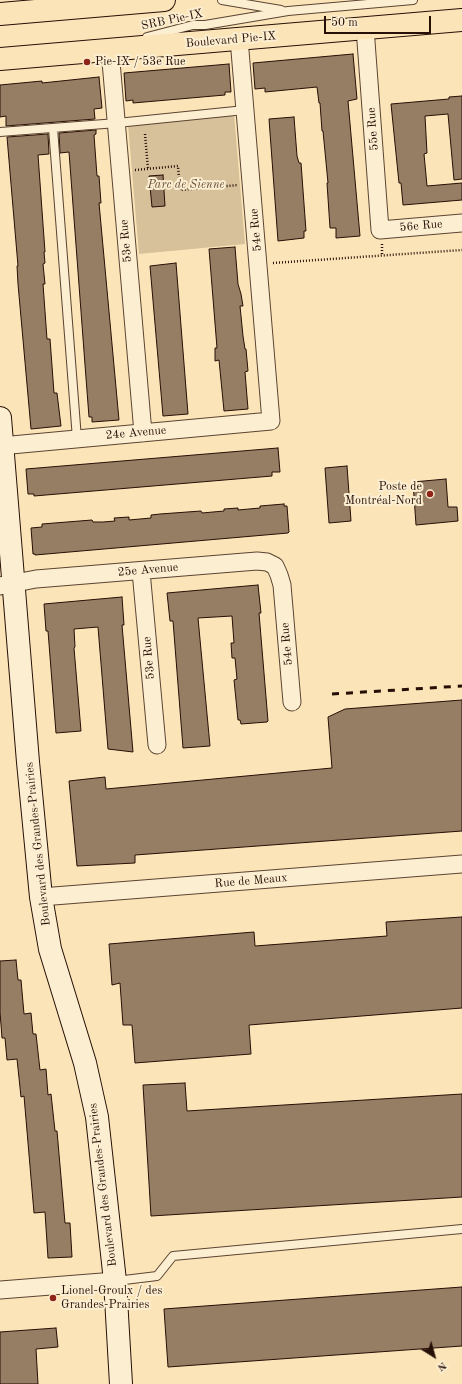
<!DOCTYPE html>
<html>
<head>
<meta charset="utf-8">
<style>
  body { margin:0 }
  #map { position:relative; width:462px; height:1384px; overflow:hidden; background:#fbe5b8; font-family:"Old Standard TT",serif }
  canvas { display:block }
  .north { position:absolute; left:414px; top:1336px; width:40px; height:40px; -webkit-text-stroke:3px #fceed1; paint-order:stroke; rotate:143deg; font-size:11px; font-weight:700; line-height:16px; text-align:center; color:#260f06 }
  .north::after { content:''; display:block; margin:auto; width:14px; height:18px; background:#260f06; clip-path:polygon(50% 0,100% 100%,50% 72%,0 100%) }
  .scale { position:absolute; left:324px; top:16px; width:107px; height:18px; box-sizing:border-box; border:2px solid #260f06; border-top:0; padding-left:5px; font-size:12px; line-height:14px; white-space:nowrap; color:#260f06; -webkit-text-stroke:3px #fceed1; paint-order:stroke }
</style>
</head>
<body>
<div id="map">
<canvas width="462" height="1384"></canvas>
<div class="north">N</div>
<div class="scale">50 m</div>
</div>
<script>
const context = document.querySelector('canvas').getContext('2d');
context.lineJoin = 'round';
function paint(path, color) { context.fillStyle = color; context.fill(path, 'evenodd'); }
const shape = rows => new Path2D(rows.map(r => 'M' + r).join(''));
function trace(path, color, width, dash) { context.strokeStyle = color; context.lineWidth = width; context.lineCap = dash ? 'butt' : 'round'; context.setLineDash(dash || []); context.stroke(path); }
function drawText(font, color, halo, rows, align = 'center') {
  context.font = font + ' "Old Standard TT",serif'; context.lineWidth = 4; context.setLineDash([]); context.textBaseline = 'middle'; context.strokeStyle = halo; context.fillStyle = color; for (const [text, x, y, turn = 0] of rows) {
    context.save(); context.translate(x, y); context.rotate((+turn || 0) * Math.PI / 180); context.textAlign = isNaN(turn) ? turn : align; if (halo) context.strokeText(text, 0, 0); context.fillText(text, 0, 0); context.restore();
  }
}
const green = shape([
  [234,114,245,244,139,254,128,125]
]);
const building = shape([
  [353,54,357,99,348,101,360,236,336,238,336,228,330,228,327,183,328,183,323,131,322,131,320,103,319,103,317,87,265,92,265,88,255,89,253,63,353,54],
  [229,64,231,92,225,92,225,95,133,103,133,100,126,101,124,73,229,64],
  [99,77,102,108,94,109,95,119,6,126,6,116,0,117,0,85,42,81,42,83,99,77],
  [462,96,462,179,454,180,448,114,425,116,427,153,424,154,427,186,462,183,462,200,403,205,401,183,399,183,391,104,449,99,449,97,462,96],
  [294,117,297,156,299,163,301,163,306,231,304,231,304,238,278,241,269,119,294,117],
  [96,130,96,134,94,135,97,176,99,176,101,203,99,203,119,420,92,422,92,417,89,417,86,378,69,152,60,153,59,133,96,130],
  [48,134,49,154,38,155,45,252,44,252,45,263,43,264,45,284,43,284,47,339,50,339,54,393,57,393,61,426,31,429,18,284,17,266,18,266,7,137,48,134],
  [163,175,165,206,152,207,149,176,163,175],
  [235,247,238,284,241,294,243,306,240,306,243,336,245,349,246,349,248,371,245,372,248,409,224,411,219,360,215,361,215,348,217,348,209,249,235,247],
  [176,263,188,414,163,416,150,266,176,263],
  [278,448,280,472,272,472,272,476,34,496,34,494,28,494,26,469,278,448],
  [347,466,351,521,329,523,325,468,347,466],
  [446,479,448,507,457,507,458,521,416,525,413,482,446,479],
  [284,504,284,506,287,506,289,532,288,533,35,555,35,554,33,554,31,528,42,527,42,524,92,520,93,522,103,522,115,521,114,518,129,517,129,520,151,518,151,515,160,514,201,511,202,513,224,511,224,509,238,508,238,510,260,508,260,506,284,504],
  [258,585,261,613,259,613,268,721,267,722,241,724,240,720,238,720,234,680,237,679,235,658,232,658,231,643,234,643,232,616,198,618,210,746,183,748,173,621,170,621,167,593,258,585],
  [122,597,124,625,122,625,133,752,108,749,98,627,74,629,75,647,74,648,81,731,56,733,48,631,46,631,44,604,122,597],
  [462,700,462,831,135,855,135,863,77,866,69,781,105,777,106,789,332,768,328,717,345,709,462,700],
  [462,917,462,1008,249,1025,251,1054,135,1063,132,1025,123,1025,120,983,112,985,109,944,254,932,255,946,387,936,386,922,462,917],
  [16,960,18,980,21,980,24,1014,31,1013,33,1034,36,1034,40,1070,46,1069,48,1095,51,1094,55,1131,57,1131,65,1223,70,1223,72,1257,48,1258,45,1212,34,1213,24,1096,21,1097,17,1059,7,1060,5,1038,2,1038,0,1012,0,961,16,960],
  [185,1083,187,1111,462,1094,462,1197,151,1216,143,1085,185,1083],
  [462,1287,462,1346,168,1367,164,1309,462,1287],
  [56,1328,58,1347,36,1349,38,1384,0,1384,0,1332,56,1328]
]);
const path = shape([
  [145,134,148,169],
  [135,170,178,166,180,190,238,185],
  [382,244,382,256],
  [273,263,462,250]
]);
const lane = shape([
  [222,0,281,10],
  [147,37,193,25,205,25,288,11,413,0],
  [53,128,77,439],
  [0,132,117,123,245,110],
  [116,1281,157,1276,173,1256,462,1229]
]);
const street = shape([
  [365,28,380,230,462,223],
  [110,50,143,433],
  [0,446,271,421,239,39],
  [141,571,157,745],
  [0,586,36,579,257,561,267,562,275,566,279,575,282,585,292,702],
  [41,897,462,864],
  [0,1290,115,1281]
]);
const secondary = shape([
  [0,418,28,762,41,897,50,949,85,1063,97,1117,115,1281,121,1384]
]);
const primary = shape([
  [0,14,164,0],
  [0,59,462,20]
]);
const rail = shape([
  [332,694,462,686]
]);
const markers = [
  [87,62,4,"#8f2418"],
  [430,494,4,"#8f2418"],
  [53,1298,4,"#8f2418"]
];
const streetNames = [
  ["SRB Pie-IX",172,20,-12],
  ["Boulevard Pie-IX",231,40,-5],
  ["55e Rue",373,129,-94],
  ["56e Rue",421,226,-5],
  ["54e Rue",256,230,-95],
  ["53e Rue",126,241,-95],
  ["24e Avenue",136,433,-5],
  ["25e Avenue",148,570,-5],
  ["54e Rue",287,644,-95],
  ["53e Rue",149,658,-95],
  ["Boulevard des Grandes-Prairies",38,844,-96],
  ["Rue de Meaux",251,881,-5],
  ["Boulevard des Grandes-Prairies",103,1185,-97]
];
const poiNames = [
  ["Pie-IX / 53e Rue",95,62],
  ["Poste de",422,487,"right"],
  ["Montréal-Nord",422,501,"right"],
  ["Lionel-Groulx / des",61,1291],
  ["Grandes-Prairies",61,1305]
];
const parkNames = [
  ["Parc de Sienne",186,185]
];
paint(green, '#d7c19a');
paint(building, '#957e63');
trace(building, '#260f06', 1);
trace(lane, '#5b4432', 10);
trace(street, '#5b4432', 19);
trace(secondary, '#260f06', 24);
trace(primary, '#260f06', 24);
trace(path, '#260f06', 2.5, [1, 2]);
trace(lane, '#fceed1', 8);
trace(street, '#fceed1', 17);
trace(secondary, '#fceed1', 22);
trace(primary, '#fbe5b8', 22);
trace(rail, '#260f06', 3, [7, 7]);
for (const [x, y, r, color] of markers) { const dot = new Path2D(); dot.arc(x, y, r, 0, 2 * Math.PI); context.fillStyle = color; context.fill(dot); trace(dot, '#fceed1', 1.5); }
drawText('12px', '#260f06', '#fceed1', streetNames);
drawText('12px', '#260f06', '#fceed1', poiNames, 'left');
drawText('italic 12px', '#644d3a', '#fceed1', parkNames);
</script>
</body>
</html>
